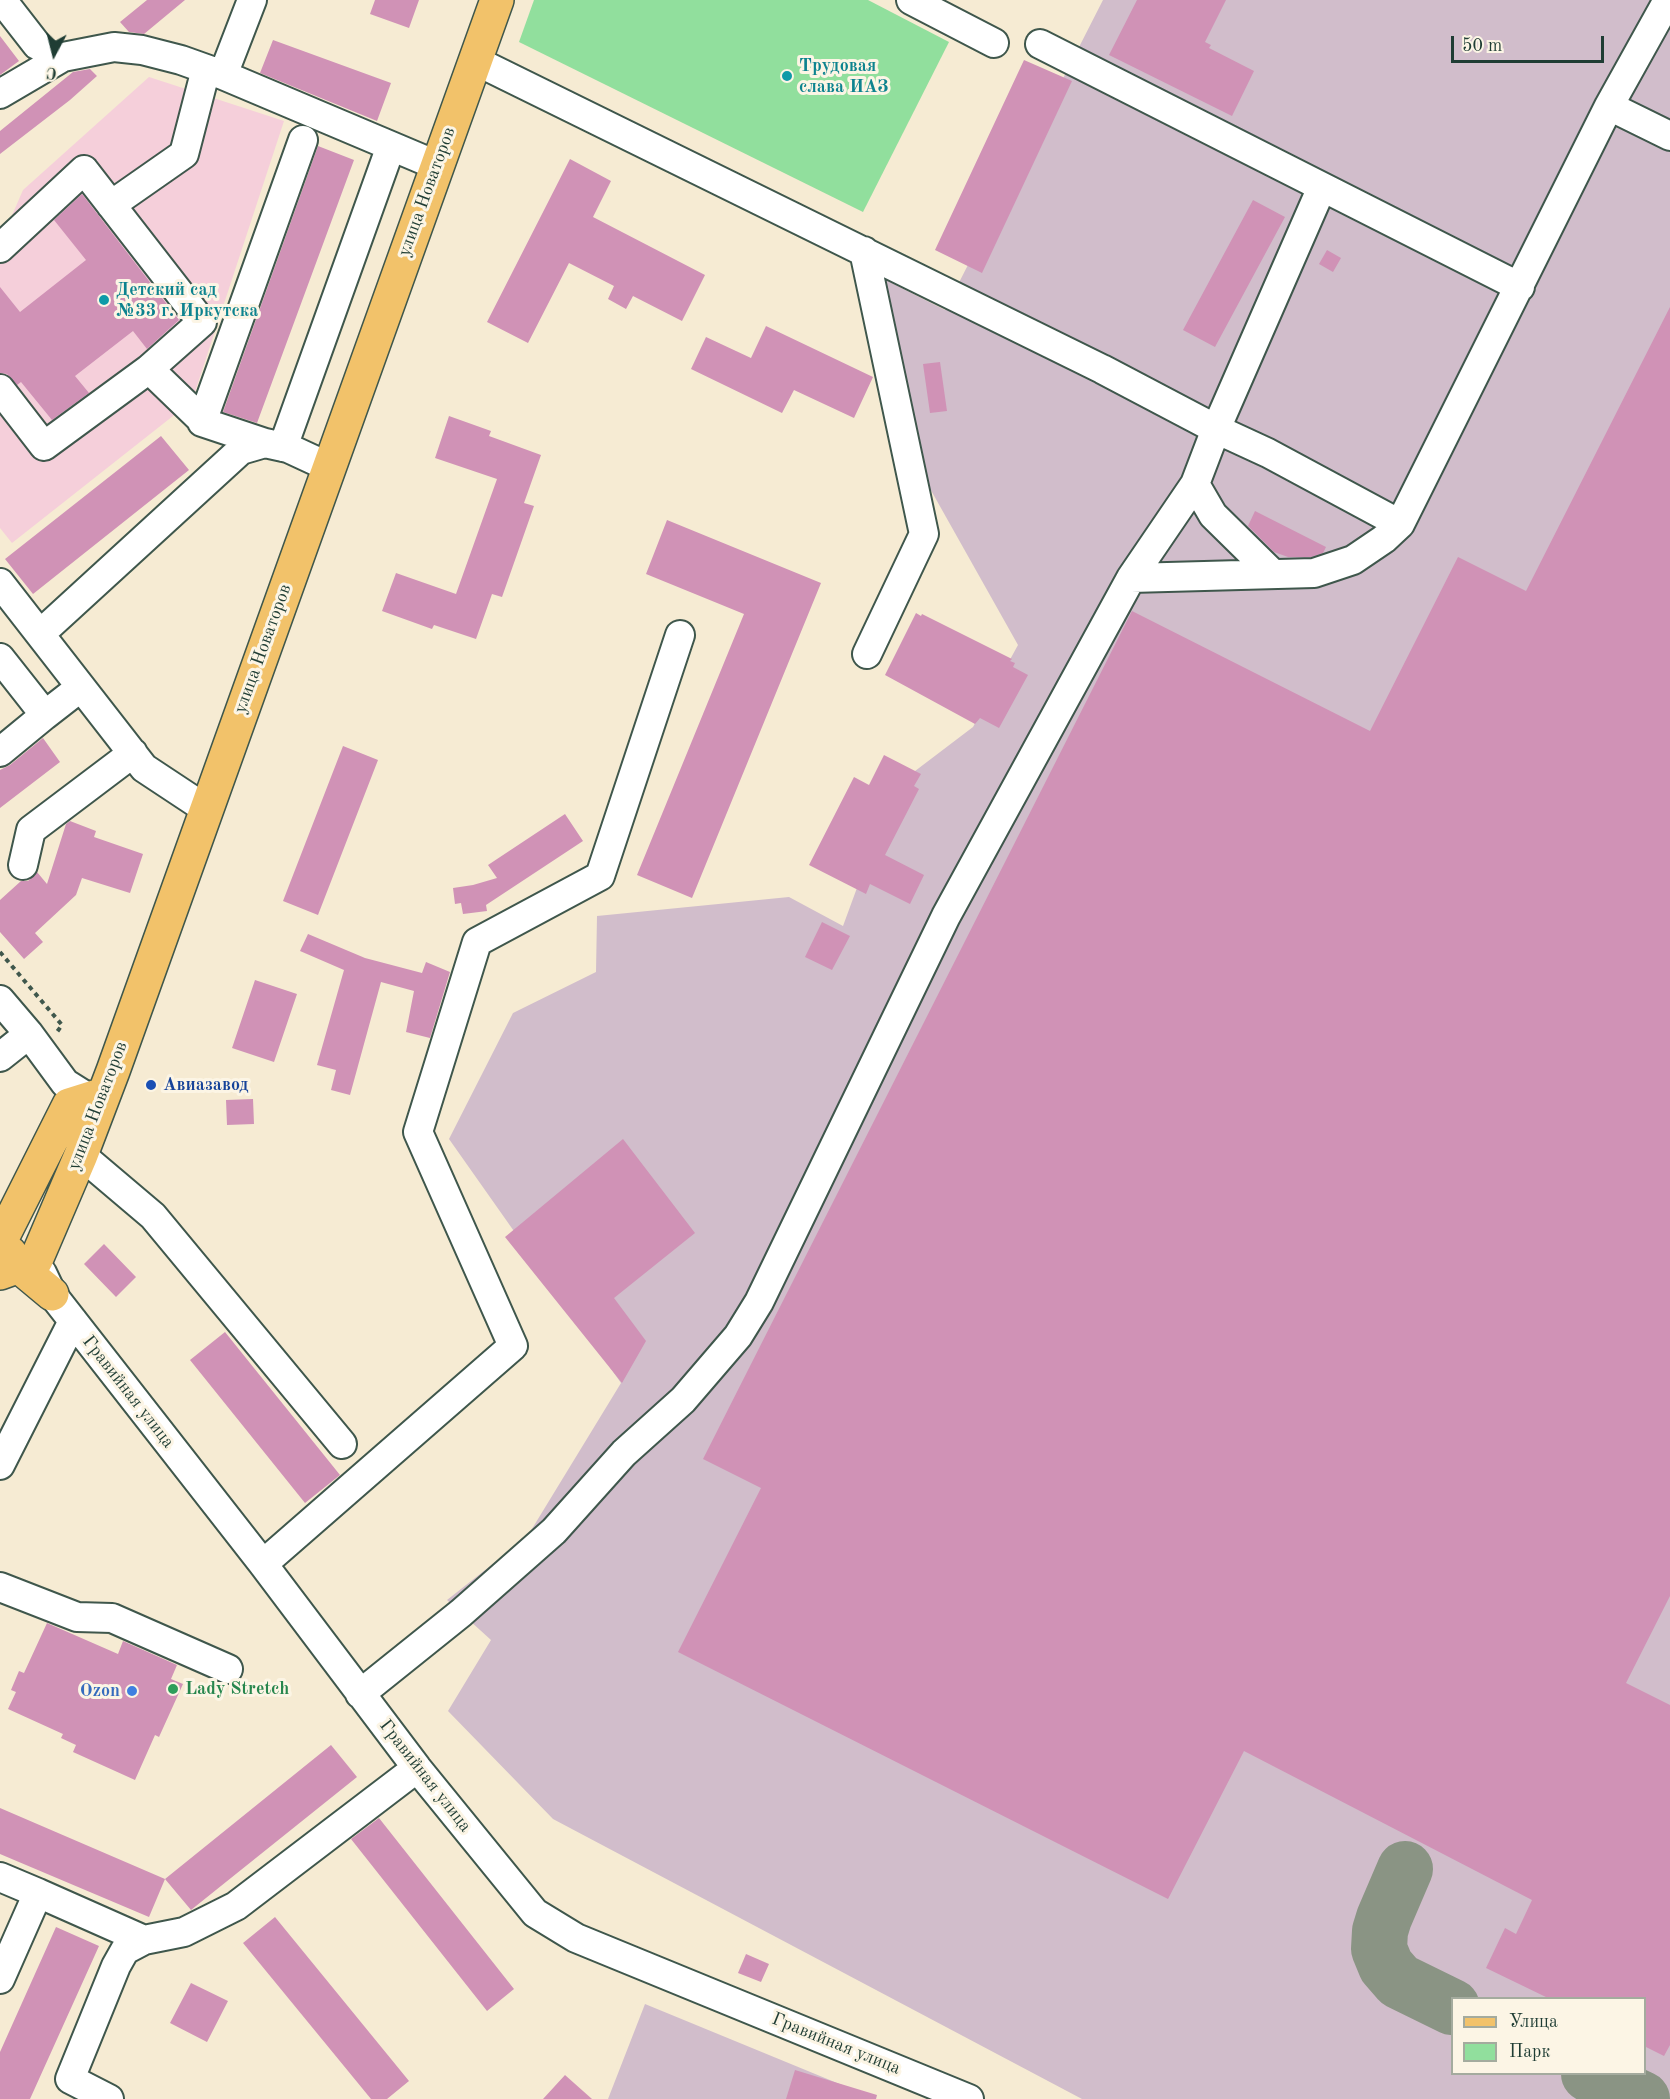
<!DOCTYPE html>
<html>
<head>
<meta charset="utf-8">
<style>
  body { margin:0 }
  #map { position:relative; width:1670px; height:2099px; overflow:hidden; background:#f6ebd3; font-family:"Old Standard TT",serif }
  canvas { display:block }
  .legend { position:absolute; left:1451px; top:1997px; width:195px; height:78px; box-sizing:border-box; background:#fcf5e5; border:2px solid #a4ab9e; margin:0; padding:8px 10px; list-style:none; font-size:18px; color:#1f3d34 }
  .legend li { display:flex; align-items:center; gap:12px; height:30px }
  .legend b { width:30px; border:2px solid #a4ab9e }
  .north { position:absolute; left:24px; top:24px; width:60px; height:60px; -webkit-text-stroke:4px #fcf5e5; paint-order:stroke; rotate:187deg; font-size:16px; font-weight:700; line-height:24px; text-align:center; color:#1f3d34 }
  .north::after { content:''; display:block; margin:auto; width:21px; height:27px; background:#1f3d34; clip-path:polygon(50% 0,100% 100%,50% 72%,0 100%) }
  .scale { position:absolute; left:1451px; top:36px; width:153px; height:27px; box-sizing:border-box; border:3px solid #1f3d34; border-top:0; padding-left:8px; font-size:18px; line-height:21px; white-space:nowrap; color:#1f3d34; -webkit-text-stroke:4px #fcf5e5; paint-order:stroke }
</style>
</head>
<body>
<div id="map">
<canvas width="1670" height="2099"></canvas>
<ul class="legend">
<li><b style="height:8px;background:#f2c26a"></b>Улица</li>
<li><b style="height:16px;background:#91df9d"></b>Парк</li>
</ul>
<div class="north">С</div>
<div class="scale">50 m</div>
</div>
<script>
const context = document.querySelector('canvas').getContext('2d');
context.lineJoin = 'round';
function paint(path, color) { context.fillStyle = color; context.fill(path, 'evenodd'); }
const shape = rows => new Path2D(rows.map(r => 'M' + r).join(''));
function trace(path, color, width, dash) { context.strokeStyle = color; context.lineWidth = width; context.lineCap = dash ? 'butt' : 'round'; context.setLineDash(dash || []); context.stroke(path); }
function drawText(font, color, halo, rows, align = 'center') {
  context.font = font + ' "Old Standard TT",serif'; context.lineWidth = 6; context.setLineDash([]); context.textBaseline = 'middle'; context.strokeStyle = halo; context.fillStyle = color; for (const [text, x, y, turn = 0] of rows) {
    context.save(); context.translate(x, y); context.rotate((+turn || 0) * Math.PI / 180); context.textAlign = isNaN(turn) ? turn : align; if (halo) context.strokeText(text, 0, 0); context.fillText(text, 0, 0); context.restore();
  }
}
const built = shape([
  [149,77,284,121,192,401,12,543,0,528,0,243,23,190]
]);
const industrial = shape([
  [1103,0,1670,0,1670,2099,1082,2099,553,1819,448,1711,491,1640,447,1600,527,1537,621,1383,449,1139,513,1013,596,972,597,916,789,897,843,926,894,787,973,727,1018,645,919,469,882,278,945,310],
  [1452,1998,1644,1998,1644,2074,1452,2074],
  [645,2004,876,2099,608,2099]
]);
const green = shape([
  [534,0,868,0,949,42,863,212,519,42]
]);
const taxiway = shape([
  [1405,1869,1384,1918,1380,1931,1379,1949,1386,1966,1399,1981,1452,2007],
  [1589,2074,1642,2099]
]);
const building = shape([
  [147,0,185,0,144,34,129,32,120,22],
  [375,0,419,0,409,28,370,14],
  [1137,0,1226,0,1205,42,1211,45,1209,48,1254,71,1232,116,1109,55],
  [0,36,19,61,0,75],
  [273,40,391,83,377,121,260,73],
  [1024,60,1072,81,982,273,935,250],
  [90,69,97,76,70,100,0,154,0,131,73,72],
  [318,146,354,160,257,423,223,412],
  [570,159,611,181,593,217,705,275,682,321,633,296,626,309,608,299,614,286,569,263,528,343,487,322],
  [82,194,179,320,147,349,133,331,75,376,89,393,52,420,21,382,17,385,7,374,0,373,0,287,20,312,86,260,54,220],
  [1253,200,1285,217,1215,347,1183,330],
  [1327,250,1341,258,1333,272,1319,264],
  [1670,307,1670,1596,1626,1683,1670,1705,1670,2045,1664,2056,1644,2046,1644,1998,1548,1998,1486,1968,1505,1928,1516,1934,1532,1900,1244,1751,1168,1899,678,1652,761,1488,703,1459,1132,611,1370,731,1458,557,1526,591],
  [766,326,873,377,854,418,794,390,782,413,691,369,706,337,751,358],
  [940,362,947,411,930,413,923,364],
  [449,416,491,431,489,436,541,455,524,503,534,506,502,597,492,594,476,639,434,625,432,629,382,611,396,573,456,594,497,479,435,458],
  [161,436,189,470,33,594,5,559],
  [1255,511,1326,547,1323,553,1311,557,1288,557,1274,552,1248,526],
  [667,520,821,583,692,898,637,875,744,614,646,574],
  [916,613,921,616,922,614,1012,659,1010,661,1015,663,1013,667,1028,675,999,728,980,718,975,724,885,675],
  [43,738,60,762,0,808,0,770,10,765],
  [343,746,378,760,318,915,283,901],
  [884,755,921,774,914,786,919,789,885,855,924,875,910,904,870,884,866,894,809,865,854,777,869,785],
  [565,814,583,841,486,905,487,911,463,914,461,903,455,904,453,888,473,885,497,878,488,865],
  [70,821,96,831,94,837,143,854,130,893,82,878,76,895,35,933,43,942,24,959,0,932,0,900,21,881,28,881,37,872,47,884,66,824],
  [822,922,850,936,832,970,805,957],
  [308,934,365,958,422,973,426,962,450,972,430,1038,406,1032,414,991,381,982,350,1095,331,1090,336,1070,317,1065,344,970,300,951],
  [255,980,297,994,274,1062,232,1048],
  [253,1099,254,1124,227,1125,226,1100],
  [623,1139,695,1233,614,1298,646,1341,622,1383,505,1237],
  [104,1244,136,1277,116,1297,84,1264],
  [225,1332,340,1475,305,1503,190,1360],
  [47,1623,118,1654,123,1641,177,1665,171,1679,183,1684,159,1737,155,1735,135,1780,73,1752,76,1745,61,1738,63,1734,8,1709,16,1692,11,1690,19,1671,24,1673],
  [331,1745,357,1777,191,1910,165,1879],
  [0,1808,165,1879,149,1917,0,1854],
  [379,1818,514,1989,487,2011,351,1839],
  [275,1917,409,2081,387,2099,371,2099,243,1943],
  [56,1927,99,1946,30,2099,0,2099,0,2052],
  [746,1954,769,1964,761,1982,738,1973],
  [191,1983,228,2001,207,2042,170,2023],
  [795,2070,877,2095,876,2099,786,2099],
  [565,2075,592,2099,543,2099]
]);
const path = shape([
  [0,952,62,1025,57,1032]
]);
const minor = shape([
  [2,0,37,45],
  [911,0,994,43],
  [1040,44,1520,287],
  [474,60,1102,369,1216,429,1268,453,1400,524,1609,106,1670,136],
  [223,75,252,0],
  [0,94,63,57,114,47,142,50,181,60,223,75,436,165],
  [1609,106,1668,0],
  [111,205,184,154,206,69],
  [0,248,84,170,202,322,149,369,44,446,0,389],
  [864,251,924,534,867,654],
  [149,369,205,423],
  [265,443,202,422,303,140],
  [283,447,391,146],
  [1195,484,1213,515,1273,574],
  [1131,578,1314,573,1353,560,1384,539,1400,524],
  [0,583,144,768,206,809],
  [40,634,241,450,265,443,288,448,329,467],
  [0,658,45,715,81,687],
  [0,752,45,715],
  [23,865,31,830,133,753],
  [0,1000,29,1034,65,1083,100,1105],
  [0,1057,29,1034],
  [81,1155,153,1216,342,1444],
  [42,1273,52,1294,263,1564,417,1768,535,1913,576,1938,969,2099],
  [0,1465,73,1321],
  [263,1564,513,1346,418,1132,477,942,600,876,680,635],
  [0,1587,77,1617,112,1618,228,1669],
  [360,1694,461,1613,554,1531,624,1453,683,1400,738,1336,759,1302,946,916,1131,578,1195,484,1216,429,1322,187],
  [0,1877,38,1893],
  [0,1979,38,1893,144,1940],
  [109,2099,70,2079,116,1966,125,1950,144,1940,184,1932,236,1906,417,1768]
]);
const major = shape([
  [0,1242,69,1105,104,1094],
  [10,1253,10,1259,52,1294],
  [0,1273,36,1260,81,1155,113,1071,497,0]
]);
const markers = [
  [787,76,6,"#0f9aa8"],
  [104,300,6,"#0f9aa8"],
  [151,1085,6,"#1a4fb4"],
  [173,1689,6,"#2e9e5b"],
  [132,1691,6,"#3f7fe0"]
];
const cultureNames = [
  ["Трудовая",799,66],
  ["слава ИАЗ",799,87],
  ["Детский сад",116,290],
  ["№33 г. Иркутска",116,311]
];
const streetNames = [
  ["улица Новаторов",427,192,-70],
  ["улица Новаторов",263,649,-70],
  ["улица Новаторов",98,1106,-69],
  ["Гравийная улица",128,1392,52],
  ["Гравийная улица",425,1776,52],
  ["Гравийная улица",836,2044,22]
];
const transitNames = [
  ["Авиазавод",163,1085]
];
const leisureNames = [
  ["Lady Stretch",185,1689]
];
const shopNames = [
  ["Ozon",120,1691]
];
paint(built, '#f5cfda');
paint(industrial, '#d1bdcb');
paint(green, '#91df9d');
trace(taxiway, '#8a9484', 56);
paint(building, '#d092b6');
trace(minor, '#3f574c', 32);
trace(major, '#3f574c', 36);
trace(path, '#3f574c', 4, [4.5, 4.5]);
trace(minor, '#fff', 28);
trace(major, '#f2c26a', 33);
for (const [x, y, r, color] of markers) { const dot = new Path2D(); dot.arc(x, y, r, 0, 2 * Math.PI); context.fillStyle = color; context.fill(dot); trace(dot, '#fcf5e5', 2); }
drawText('bold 18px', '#0d838f', '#fcf5e5', cultureNames, 'left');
drawText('18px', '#1f3d34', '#fcf5e5', streetNames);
drawText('bold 18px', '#164399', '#fcf5e5', transitNames, 'left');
drawText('bold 18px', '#27864d', '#fcf5e5', leisureNames, 'left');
drawText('bold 18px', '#366cbe', '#fcf5e5', shopNames, 'right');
</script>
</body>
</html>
